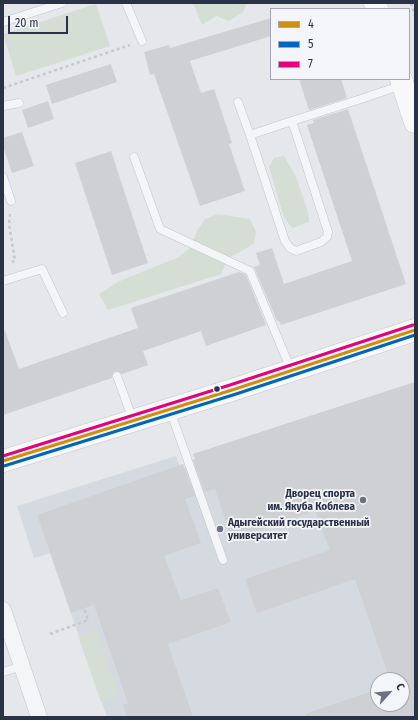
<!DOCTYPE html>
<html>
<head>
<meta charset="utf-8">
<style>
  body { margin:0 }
  #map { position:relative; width:418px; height:720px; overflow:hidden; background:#e5e7ea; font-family:"Fira Sans Condensed",sans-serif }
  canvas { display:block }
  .frame { position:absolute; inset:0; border:4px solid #293246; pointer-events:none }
  .legend { position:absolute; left:270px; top:8px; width:140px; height:72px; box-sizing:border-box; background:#f3f5f9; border:1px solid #a2a7b1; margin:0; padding:5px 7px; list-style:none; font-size:12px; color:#293246 }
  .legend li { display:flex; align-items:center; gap:8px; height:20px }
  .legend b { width:20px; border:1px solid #a2a7b1 }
  .north { position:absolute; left:370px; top:672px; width:40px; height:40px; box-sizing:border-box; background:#f3f5f9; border:1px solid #a2a7b1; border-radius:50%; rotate:63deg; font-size:11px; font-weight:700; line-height:16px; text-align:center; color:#293246 }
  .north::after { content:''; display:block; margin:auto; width:14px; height:18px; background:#6b717f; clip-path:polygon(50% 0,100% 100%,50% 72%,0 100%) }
  .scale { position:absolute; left:8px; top:16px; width:60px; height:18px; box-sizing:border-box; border:2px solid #293246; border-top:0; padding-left:5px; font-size:12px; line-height:14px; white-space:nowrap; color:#293246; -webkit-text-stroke:3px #f3f5f9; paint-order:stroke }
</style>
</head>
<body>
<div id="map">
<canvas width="418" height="720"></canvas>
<div class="frame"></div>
<ul class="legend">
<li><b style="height:5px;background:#ce8f0e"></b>4</li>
<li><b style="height:5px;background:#0065bd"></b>5</li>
<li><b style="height:5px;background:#e5007d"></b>7</li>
</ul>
<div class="north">С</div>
<div class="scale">20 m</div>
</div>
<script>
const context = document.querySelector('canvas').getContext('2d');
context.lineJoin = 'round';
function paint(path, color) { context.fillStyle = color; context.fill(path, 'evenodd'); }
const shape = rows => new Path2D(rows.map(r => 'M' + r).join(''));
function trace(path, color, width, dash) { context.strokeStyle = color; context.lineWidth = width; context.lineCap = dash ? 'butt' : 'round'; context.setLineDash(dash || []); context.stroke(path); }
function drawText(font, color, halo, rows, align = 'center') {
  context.font = font + ' "Fira Sans Condensed",sans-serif'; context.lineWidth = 3.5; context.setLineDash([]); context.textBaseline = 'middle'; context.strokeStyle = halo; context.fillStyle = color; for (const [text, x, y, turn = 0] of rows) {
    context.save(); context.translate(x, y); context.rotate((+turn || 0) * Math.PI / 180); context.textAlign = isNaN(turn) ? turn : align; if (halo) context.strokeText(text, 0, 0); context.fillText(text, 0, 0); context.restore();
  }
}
const built = shape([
  [415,382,415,717,107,717,50,553,34,558,17,506,176,456,181,469,196,464,193,454],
  [378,680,402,680,402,704,378,704]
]);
const green = shape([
  [193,3,247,3,243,12,229,21,216,16,202,25],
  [96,4,110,46,16,76,3,34],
  [284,156,296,177,308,212,309,222,292,228,284,217,269,167,274,158],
  [218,214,250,219,256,232,254,243,242,251,229,257,221,274,108,310,99,294,120,281,179,257,191,247,197,231,205,219],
  [96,630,119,695,101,702,78,636]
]);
const building = shape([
  [271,18,271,36,190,61,201,93,214,89,232,143,229,144,245,191,200,206,154,74,150,75,144,52,169,45,170,48],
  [111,64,117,82,52,104,46,85],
  [299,79,341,79,347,98,309,110],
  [48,101,54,119,28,128,22,110],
  [348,109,406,284,281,325,279,321,277,321,254,267,260,265,256,253,272,248,284,284,352,261,307,125,314,123,313,120],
  [22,132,34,166,12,173,3,146,3,138],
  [111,151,148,263,112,275,75,163],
  [239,272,246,275,266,325,206,346,201,331,143,351,148,365,122,374,116,371,113,373,112,378,3,415,3,331,5,331,19,369,138,328,131,308],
  [415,382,415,717,306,717,305,714,378,689,378,704,402,704,402,680,390,680,355,579,257,613,245,579,330,550,315,511,232,540,215,489,205,492,193,460,195,459,193,454],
  [183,464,195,496,185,499,201,543,164,556,181,600,218,588,231,622,168,644,193,717,127,717,123,705,128,703,94,605,71,613,37,515]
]);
const path = shape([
  [411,3,415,16],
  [3,88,130,45],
  [10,214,9,224,15,261,11,262],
  [50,634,88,620,84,609]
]);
const lane = shape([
  [126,3,142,41],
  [3,22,62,3],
  [238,102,250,135],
  [3,106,19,103],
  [292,121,328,232,327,237,321,242,296,251,290,248,285,241,250,135,292,121,364,98,402,85],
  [134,157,160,229,250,271,291,370],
  [3,177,11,201],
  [3,281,42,269,63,313],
  [117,376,133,420],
  [170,410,223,560],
  [3,672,22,666]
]);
const street = shape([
  [3,610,39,717]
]);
const secondary = shape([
  [375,3,377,9],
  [401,79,415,122],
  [3,461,232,390,415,330]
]);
const bus1 = shape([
  [3,461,232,390,415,330]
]);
const bus2 = shape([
  [4,466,233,395,415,335]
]);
const bus3 = shape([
  [3,456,230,385,413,325]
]);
const markers = [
  [217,389,3.5,"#293246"],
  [363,500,4,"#6b717f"],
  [220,529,4,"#6b717f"]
];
const poiNames = [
  ["Дворец спорта",355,494],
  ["им. Якуба Коблева",355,507],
  ["Адыгейский государственный",228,523,"left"],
  ["университет",228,536,"left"]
];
paint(built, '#d5dae0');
paint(green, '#d4ded5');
paint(building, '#cfd0d4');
trace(lane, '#c3c5c8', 9);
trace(street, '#c3c5c8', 17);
trace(secondary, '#c3c5c8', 23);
trace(path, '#c6c8cd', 2.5, [3, 3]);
trace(lane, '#f4f5f7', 8);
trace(street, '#f4f5f7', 16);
trace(secondary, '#f8f8f8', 22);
trace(bus1, '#ce8f0e', 3);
trace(bus2, '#0065bd', 3);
trace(bus3, '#e5007d', 3);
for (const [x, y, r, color] of markers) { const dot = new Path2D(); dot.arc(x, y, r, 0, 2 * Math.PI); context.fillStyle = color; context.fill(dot); trace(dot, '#f3f5f9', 1.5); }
drawText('bold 11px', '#293246', '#f3f5f9', poiNames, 'right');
</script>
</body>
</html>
